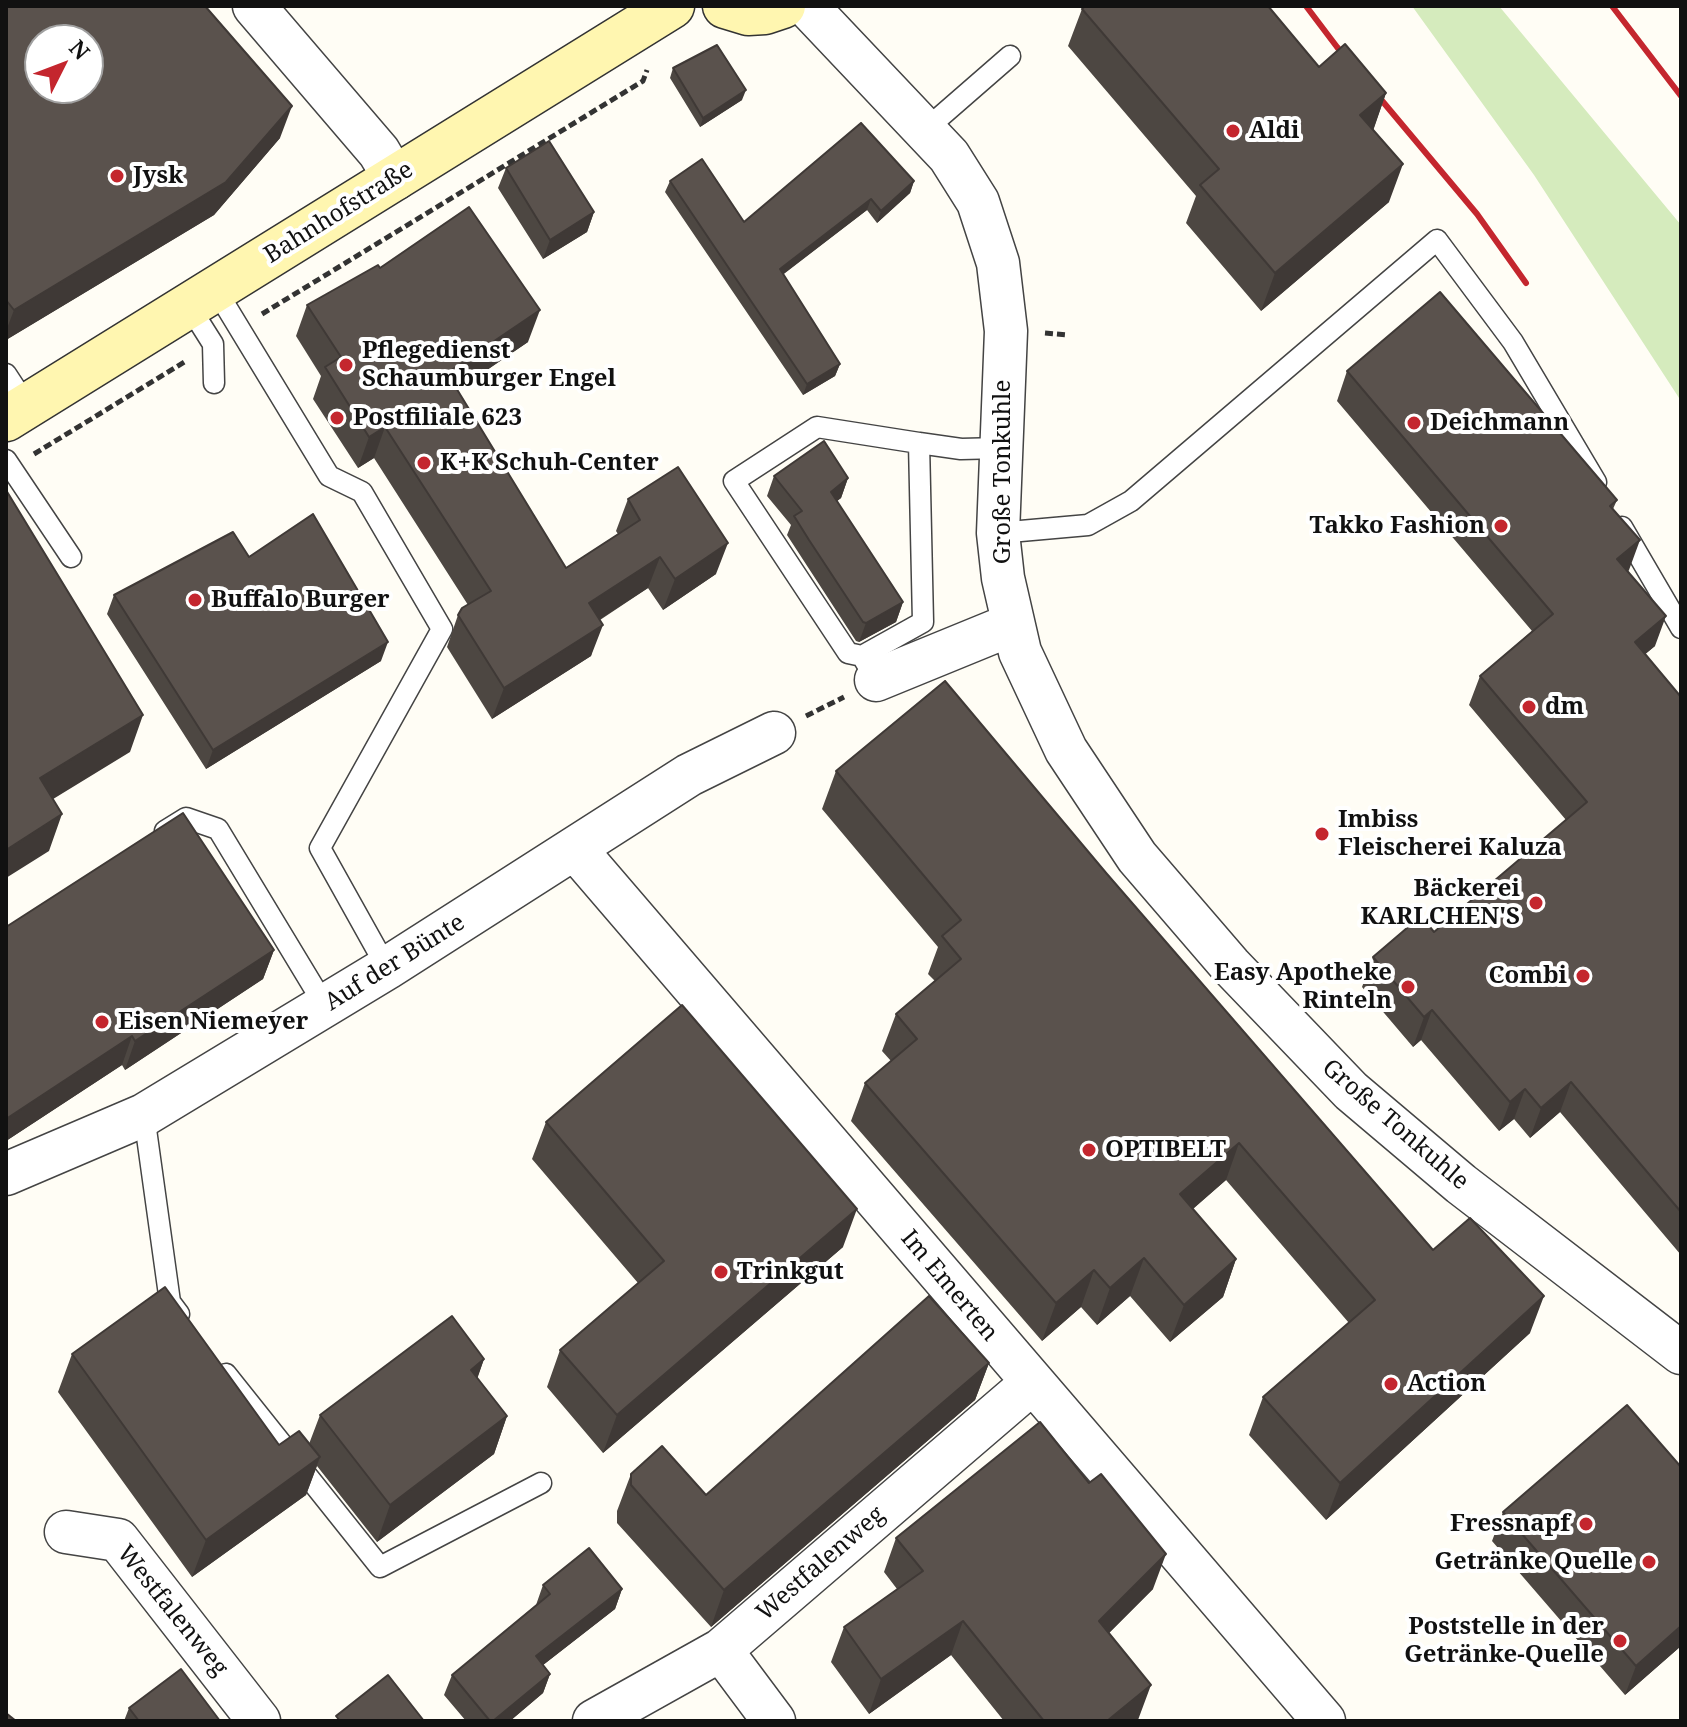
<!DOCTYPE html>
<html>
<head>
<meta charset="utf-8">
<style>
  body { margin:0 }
  #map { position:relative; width:1687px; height:1727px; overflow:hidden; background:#fffdf5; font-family:"Noto Serif",serif }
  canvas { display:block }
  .frame { position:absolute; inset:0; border:8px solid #111; pointer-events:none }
  .north { position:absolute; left:24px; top:24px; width:80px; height:80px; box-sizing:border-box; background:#fff; border:2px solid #a0a0a0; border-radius:50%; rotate:48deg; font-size:22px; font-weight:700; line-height:32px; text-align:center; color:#111 }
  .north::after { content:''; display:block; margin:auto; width:28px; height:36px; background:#c4262e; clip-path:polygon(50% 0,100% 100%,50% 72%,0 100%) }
</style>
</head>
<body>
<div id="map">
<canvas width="1687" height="1727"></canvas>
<div class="frame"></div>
<div class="north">N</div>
</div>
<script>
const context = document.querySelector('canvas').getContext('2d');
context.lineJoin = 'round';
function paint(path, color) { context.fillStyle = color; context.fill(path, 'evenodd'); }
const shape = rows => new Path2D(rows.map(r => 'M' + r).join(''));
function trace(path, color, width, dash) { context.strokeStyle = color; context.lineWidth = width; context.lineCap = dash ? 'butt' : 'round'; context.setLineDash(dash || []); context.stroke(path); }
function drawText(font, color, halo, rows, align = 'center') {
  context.font = font + ' "Noto Serif",serif'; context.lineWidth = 8; context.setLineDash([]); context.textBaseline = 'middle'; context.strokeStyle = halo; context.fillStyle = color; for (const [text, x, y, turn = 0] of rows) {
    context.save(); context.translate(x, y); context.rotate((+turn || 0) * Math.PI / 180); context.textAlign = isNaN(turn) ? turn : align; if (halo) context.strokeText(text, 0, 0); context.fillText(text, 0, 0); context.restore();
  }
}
const green = shape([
  [1412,6,1499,6,1681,225,1681,401,1534,175]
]);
const path = shape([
  [262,314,643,81,647,70],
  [1045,333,1068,335],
  [34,454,186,361],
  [806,716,844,697]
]);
const service = shape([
  [925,130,1010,56],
  [216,290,329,476,362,492,442,629,320,848,387,968],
  [189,306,213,344,214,383],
  [6,374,27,406],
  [919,443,961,449,1001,448],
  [6,460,71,557],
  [1622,527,1681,628],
  [998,533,1088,525,1131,501,1437,240,1513,342,1596,482],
  [862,656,923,622,919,443,817,427,734,481,848,653,862,656,876,680],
  [165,831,186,818,218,829,325,1006],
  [144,1115,170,1302,179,1314],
  [226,1374,380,1567,541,1483]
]);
const minor = shape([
  [254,6,379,152,395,179],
  [807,6,949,156,978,202,998,263,1006,331,998,533,1003,578,1020,652,1066,750,1137,857,1230,965,1351,1091,1461,1184,1681,1353],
  [876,680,1013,624],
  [576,850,1324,1721],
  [6,1174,144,1115,387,968,689,775,774,733],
  [66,1532,118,1540,259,1721],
  [721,1650,774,1721],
  [594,1721,721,1650,1032,1383]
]);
const secondary = shape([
  [725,6,748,13,765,12,783,6],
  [6,419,672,6]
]);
const rail = shape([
  [1306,6,1337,47,1477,214,1526,283],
  [1612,6,1681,96]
]);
const wall = shape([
  [6,6,280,138,214,215,6,340],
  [1082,9,1319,67,1386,93,1373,130,1389,202,1261,311,1186,223,1196,196,1068,46],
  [673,68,742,100,700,127,670,78],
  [506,168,594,212,587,232,543,259,498,188],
  [670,181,744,222,914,181,910,193,877,223,867,210,783,274,840,364,835,376,803,395,665,192],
  [380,268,528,342,457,390,566,568,618,534,616,531,628,499,716,574,663,610,648,588,600,620,591,656,492,719,447,647,458,615,468,605,374,458,358,468,313,399,321,376,296,336,307,305],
  [1347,371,1617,500,1613,509,1629,570,1628,571,1655,646,1645,654,1681,697,1681,1255,1560,1112,1530,1138,1514,1119,1499,1131,1421,1040,1413,1047,1362,987,1373,957,1434,932,1566,820,1469,705,1480,676,1532,631,1337,401],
  [774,476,848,478,841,498,837,501,903,602,896,622,859,642,856,641,787,535,791,525,767,496],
  [249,557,381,661,206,769,107,614,114,595],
  [836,771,1107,874,1433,1250,1530,1333,1326,1520,1249,1435,1263,1397,1349,1323,1226,1180,1193,1209,1236,1259,1223,1297,1170,1342,1130,1296,1097,1325,1081,1307,1042,1341,851,1121,865,1083,891,1061,882,1051,896,1014,935,981,928,974,938,947,822,809],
  [6,927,274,950,263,979,125,1070,122,1065,6,1141],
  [546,1122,843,1247,603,1453,547,1387,560,1350,638,1283,532,1159],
  [72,1354,279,1445,309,1444,320,1415,484,1359,477,1378,507,1416,494,1454,377,1542,317,1466,306,1495,192,1577,58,1392],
  [989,1363,975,1400,711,1627,617,1523,617,1511,631,1474,706,1495],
  [1681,1467,1681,1646,1625,1695,1492,1541,1503,1512],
  [896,1538,1153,1589,1109,1633,1138,1720,1137,1721,1004,1721,951,1655,869,1714,831,1662,844,1627,897,1589,884,1572],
  [543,1585,622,1589,615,1609,543,1665,550,1674,543,1693,510,1721,466,1721,444,1695,452,1675,536,1605],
  [129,1708,220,1721,124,1721]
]);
const shadedWall = shape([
  [746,90,742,100,700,127,703,118],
  [1386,93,1373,131,1360,115],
  [292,106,280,138,214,215,6,340,6,331,14,310],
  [1403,164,1389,202,1261,311,1275,273],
  [914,181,910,193,877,223,881,211],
  [871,199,867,210,776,280,780,269],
  [594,212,587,232,543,259,550,240],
  [540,310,528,342,436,405,447,373],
  [840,364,835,376,803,395,807,384],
  [385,427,374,458,358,468,369,437],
  [848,478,841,498,824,511,831,492],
  [1640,540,1629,570,1606,589,1617,559],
  [728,543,716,574,663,610,675,579],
  [660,557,648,588,577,634,589,603],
  [903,602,896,622,859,642,866,623],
  [1666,616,1655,646,1624,672,1635,642],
  [603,625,591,656,492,719,504,688],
  [388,642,381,661,206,769,213,750],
  [143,715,130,752,27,815,40,778],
  [62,814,49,851,6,878,6,850],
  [274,950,263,979,125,1070,135,1041],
  [1432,1010,1421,1040,1413,1047,1424,1017],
  [132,1036,122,1065,6,1141,6,1119],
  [1571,1082,1560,1112,1530,1138,1541,1108],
  [1525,1089,1514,1119,1499,1131,1510,1102],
  [1239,1143,1226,1180,1166,1232,1180,1194],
  [857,1209,843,1247,603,1453,617,1415],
  [1144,1258,1130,1296,1097,1325,1110,1288],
  [1236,1259,1223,1297,1170,1342,1184,1305],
  [1094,1270,1081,1307,1042,1341,1056,1303],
  [1544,1296,1530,1333,1326,1520,1340,1483],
  [484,1359,471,1397,471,1370],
  [989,1363,975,1400,711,1627,724,1590],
  [507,1416,494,1454,377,1542,390,1505],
  [320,1457,306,1495,192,1577,206,1540],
  [1166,1554,1153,1589,1086,1656,1099,1621],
  [622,1589,615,1609,529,1676,536,1656],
  [963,1621,951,1655,869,1714,881,1679],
  [1681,1626,1681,1646,1625,1695,1636,1666],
  [550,1674,543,1693,510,1721,493,1721],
  [1151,1685,1138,1720,1137,1721,1107,1721]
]);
const building = shape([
  [6,6,205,6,292,106,226,182,14,310,6,300,6,6],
  [40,40,88,40,88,88,40,88,40,40],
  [1085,6,1268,6,1319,67,1345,44,1386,93,1360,115,1403,164,1275,273,1200,185,1219,169,1082,9,1085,6],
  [717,45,746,90,703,118,673,68,717,45],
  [861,123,914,181,881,211,871,199,780,269,840,364,807,384,670,181,702,159,744,222,861,123],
  [549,141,594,212,550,240,506,168,549,141],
  [469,207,540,310,447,373,566,568,640,520,628,499,678,467,728,543,675,579,660,557,589,603,603,625,504,688,458,615,462,608,491,591,385,427,369,437,325,367,341,357,307,305,378,265,380,268,469,207],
  [1440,292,1617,500,1610,506,1640,540,1617,559,1666,616,1635,642,1681,697,1681,800,1680,801,1681,803,1681,1212,1571,1082,1541,1108,1525,1089,1510,1102,1432,1010,1424,1017,1373,957,1421,916,1434,932,1587,802,1480,676,1553,614,1347,371,1440,292],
  [824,441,848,478,831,492,903,602,866,623,863,622,809,540,794,516,802,511,774,476,824,441],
  [6,490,143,715,40,778,62,814,6,850,6,490],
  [313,514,388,642,213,750,114,595,233,532,249,557,313,514],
  [945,681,1107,874,1433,1250,1470,1218,1544,1296,1340,1483,1263,1397,1375,1300,1239,1143,1180,1194,1236,1259,1184,1305,1144,1258,1110,1288,1094,1270,1056,1303,865,1083,917,1039,896,1014,961,959,942,936,961,920,836,771,945,681],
  [183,813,274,950,135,1041,132,1036,6,1119,6,927,183,813],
  [682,1005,857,1209,617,1415,560,1350,664,1261,546,1122,682,1005],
  [165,1287,279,1445,299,1431,320,1457,206,1540,72,1354,165,1287],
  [929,1296,989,1363,724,1590,631,1485,631,1474,662,1446,706,1495,929,1296],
  [452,1316,484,1359,471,1370,507,1416,390,1505,320,1415,452,1316],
  [1627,1405,1681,1467,1681,1626,1636,1666,1503,1512,1627,1405],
  [1040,1422,1089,1483,1101,1474,1166,1554,1099,1621,1151,1685,1107,1721,1044,1721,963,1621,881,1679,844,1627,923,1571,896,1538,1040,1422],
  [589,1548,622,1589,536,1656,550,1674,493,1721,490,1721,452,1675,550,1594,543,1585,589,1548],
  [181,1669,220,1721,139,1721,129,1708,181,1669],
  [388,1675,424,1721,340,1721,336,1716,388,1675],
  [6,1713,16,1721,6,1721,6,1713]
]);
const markers = [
  [1233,131,8,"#c4262e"],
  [117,176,8,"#c4262e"],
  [346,365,8,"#c4262e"],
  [337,418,8,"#c4262e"],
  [1414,423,8,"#c4262e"],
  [424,463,8,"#c4262e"],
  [1501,526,8,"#c4262e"],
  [195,600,8,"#c4262e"],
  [1529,707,8,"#c4262e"],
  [1322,834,8,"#c4262e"],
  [1536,903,8,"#c4262e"],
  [1583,976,8,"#c4262e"],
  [1408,987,8,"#c4262e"],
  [102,1022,8,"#c4262e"],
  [1089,1150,8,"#c4262e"],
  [721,1272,8,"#c4262e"],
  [1391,1384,8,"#c4262e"],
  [1586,1524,8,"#c4262e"],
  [1649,1562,8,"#c4262e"],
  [1620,1641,8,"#c4262e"]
];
const poiNames = [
  ["Aldi",1249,131],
  ["Jysk",133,176],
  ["Pflegedienst",362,351],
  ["Schaumburger Engel",362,379],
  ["Postfiliale 623",353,418],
  ["Deichmann",1430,423],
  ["K+K Schuh-Center",440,463],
  ["Takko Fashion",1485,526,"right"],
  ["Buffalo Burger",211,600],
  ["dm",1545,707],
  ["Imbiss",1338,820],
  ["Fleischerei Kaluza",1338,848],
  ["Bäckerei",1520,889,"right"],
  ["KARLCHEN'S",1520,917,"right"],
  ["Easy Apotheke",1392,973,"right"],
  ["Rinteln",1392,1001,"right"],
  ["Combi",1567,976,"right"],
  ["Eisen Niemeyer",118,1022],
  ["OPTIBELT",1105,1150],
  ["Trinkgut",737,1272],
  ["Action",1407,1384],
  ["Fressnapf",1570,1524,"right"],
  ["Getränke Quelle",1633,1562,"right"],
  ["Poststelle in der",1604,1627,"right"],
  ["Getränke-Quelle",1604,1655,"right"]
];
const streetNames = [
  ["Bahnhofstraße",339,213,-32],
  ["Große Tonkuhle",1003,472,-90],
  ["Auf der Bünte",395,963,-32],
  ["Große Tonkuhle",1395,1125,41],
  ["Im Emerten",949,1286,50],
  ["Westfalenweg",821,1564,-41],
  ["Westfalenweg",172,1611,51]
];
paint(green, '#d5ebbd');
trace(service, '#444', 23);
trace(minor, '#444', 45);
trace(secondary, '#333', 47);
trace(path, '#333', 5, [8, 4]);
trace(service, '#fff', 20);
trace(minor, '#fff', 42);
trace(secondary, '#fff6b0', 44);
trace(rail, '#c4262e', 6);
paint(wall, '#4d4742');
paint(shadedWall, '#3f3936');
paint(building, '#5a524d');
trace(building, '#3f3936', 2);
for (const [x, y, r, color] of markers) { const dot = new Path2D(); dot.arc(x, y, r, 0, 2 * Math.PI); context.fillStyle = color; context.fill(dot); trace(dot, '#fff', 3); }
drawText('bold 24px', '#111', '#fff', poiNames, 'left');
drawText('24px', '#111', '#fff', streetNames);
</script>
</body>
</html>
